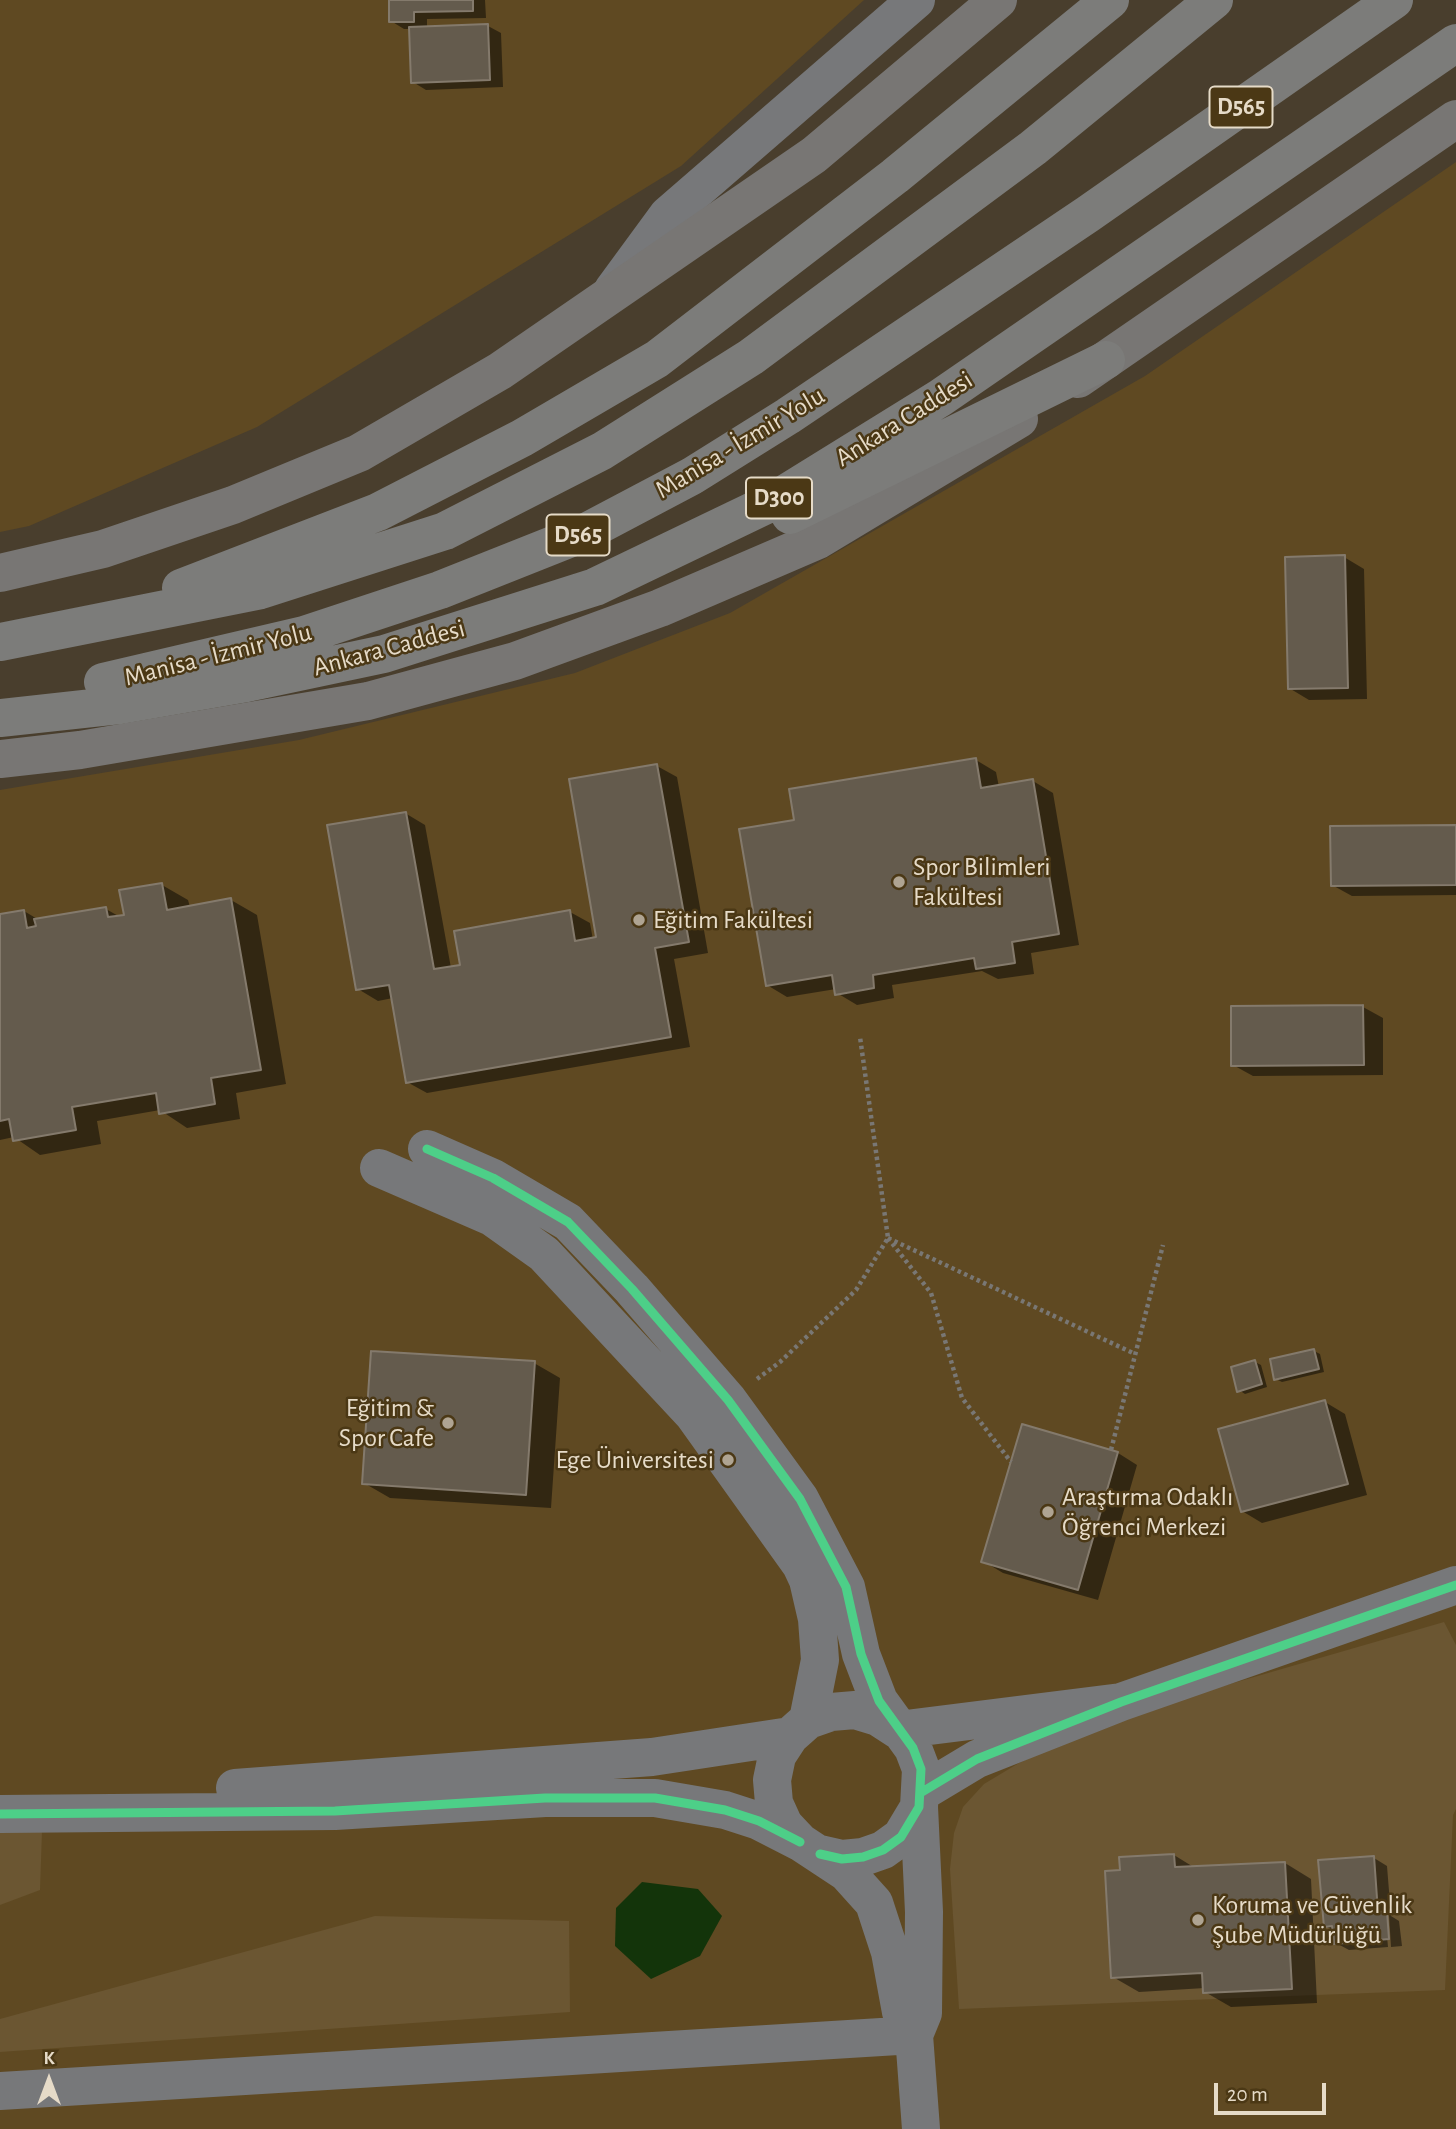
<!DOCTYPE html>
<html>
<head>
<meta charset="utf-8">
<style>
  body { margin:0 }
  #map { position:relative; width:1456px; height:2129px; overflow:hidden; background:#493e2d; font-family:"Alegreya Sans",sans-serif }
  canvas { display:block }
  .north { position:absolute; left:14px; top:2045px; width:70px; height:70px; -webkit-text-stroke:5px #4b3815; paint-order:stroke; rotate:0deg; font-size:19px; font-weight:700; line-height:28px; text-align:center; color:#e6dbc8 }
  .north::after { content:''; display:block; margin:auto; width:24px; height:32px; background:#e6dbc8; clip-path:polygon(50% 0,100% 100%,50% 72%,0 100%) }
  .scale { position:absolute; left:1214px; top:2083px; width:112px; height:32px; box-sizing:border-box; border:4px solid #e6dbc8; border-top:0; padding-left:9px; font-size:21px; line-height:24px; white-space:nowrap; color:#e6dbc8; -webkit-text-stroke:5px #4b3815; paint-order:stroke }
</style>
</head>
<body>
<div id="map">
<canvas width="1456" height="2129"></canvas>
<div class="north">K</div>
<div class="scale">20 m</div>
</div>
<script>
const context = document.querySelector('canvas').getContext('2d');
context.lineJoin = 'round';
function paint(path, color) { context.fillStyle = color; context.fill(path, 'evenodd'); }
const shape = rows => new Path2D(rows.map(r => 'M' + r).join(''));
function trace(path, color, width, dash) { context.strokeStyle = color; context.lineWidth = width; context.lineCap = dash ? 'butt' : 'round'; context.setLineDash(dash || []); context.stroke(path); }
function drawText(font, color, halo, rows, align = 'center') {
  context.font = font + ' "Alegreya Sans",sans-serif'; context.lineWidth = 5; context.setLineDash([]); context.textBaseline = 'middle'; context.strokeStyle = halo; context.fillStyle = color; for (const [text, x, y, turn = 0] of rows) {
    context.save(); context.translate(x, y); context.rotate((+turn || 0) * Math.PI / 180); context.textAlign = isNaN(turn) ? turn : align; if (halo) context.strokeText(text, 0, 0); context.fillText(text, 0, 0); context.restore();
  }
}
const built = shape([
  [0,0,864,0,681,166,257,427,29,526,0,532],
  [1456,162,1456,2129,0,2129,0,790,299,740,575,673,730,613,1145,376]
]);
const green = shape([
  [1444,1622,1456,1645,1456,1809,1453,1815,1445,1990,959,2009,950,1869,954,1833,963,1807,984,1784,1019,1763,1123,1715],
  [0,1827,42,1831,40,1890,0,1905],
  [375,1916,569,1921,570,2012,0,2052,0,2019]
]);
const water = shape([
  [642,1882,698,1889,722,1916,700,1956,651,1979,615,1946,616,1908]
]);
const shadow = shape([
  [391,0,485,0,486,18,427,19,427,28,488,26,501,33,503,87,426,90,413,82,411,29,404,29,391,21],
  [1344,557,1364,569,1367,699,1309,700,1289,688],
  [976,760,996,772,999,787,1033,781,1053,793,1079,945,1031,953,1034,974,998,979,982,971,892,985,894,998,857,1005,837,993,836,989,787,997,767,985,797,821],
  [657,766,677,777,708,953,674,959,690,1047,427,1093,407,1082,393,998,378,1001,358,989,405,813,425,825,451,968,462,966,570,912,590,923,593,940,598,939],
  [1456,827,1456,895,1352,896,1332,885],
  [162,885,188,900,190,907,231,900,257,915,286,1084,236,1093,240,1119,187,1128,160,1110,97,1121,101,1144,40,1155,14,1137,0,1140,0,915,24,911,39,920,106,909,120,917,126,916],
  [1363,1007,1383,1018,1383,1075,1253,1076,1233,1065],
  [1314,1351,1320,1354,1324,1372,1282,1382,1276,1379],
  [1255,1362,1261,1365,1267,1387,1245,1394,1239,1390],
  [534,1363,560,1378,551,1508,390,1498,364,1483],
  [1325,1402,1345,1414,1367,1495,1262,1523,1242,1511],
  [1023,1426,1118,1453,1137,1465,1098,1600,1003,1573,983,1561],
  [1174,1855,1195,1868,1285,1863,1311,1879,1317,2003,1231,2007,1205,1992,1205,1988,1139,1992,1113,1977,1122,1872],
  [1374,1858,1387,1866,1391,1916,1399,1921,1402,1946,1391,1947,1389,1915,1385,1915,1388,1947,1349,1950,1336,1943,1335,1931,1325,1926]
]);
const building = shape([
  [389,0,473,0,473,11,414,12,414,22,389,22,389,0],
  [488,24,490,80,411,83,409,27,488,24],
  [1345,555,1348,688,1288,689,1285,557,1345,555],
  [976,758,981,788,1033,779,1059,934,1012,942,1015,963,976,969,974,958,873,975,874,988,835,995,832,975,766,986,739,829,794,820,789,789,976,758],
  [657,764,689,942,655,948,671,1037,406,1083,389,985,356,990,327,825,406,812,434,969,460,965,454,931,570,910,575,941,596,937,569,779,657,764],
  [1456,825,1456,885,1331,886,1330,826,1456,825],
  [162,883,167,910,231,898,261,1070,211,1078,215,1104,159,1114,156,1093,72,1107,76,1130,13,1141,9,1119,0,1121,0,914,24,910,27,928,36,926,34,919,106,907,108,917,124,915,119,890,162,883],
  [1363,1005,1364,1065,1231,1066,1231,1006,1363,1005],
  [1314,1349,1319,1369,1274,1380,1270,1359,1314,1349],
  [371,1351,535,1361,526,1495,362,1484,371,1351],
  [1255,1360,1262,1384,1237,1392,1231,1367,1255,1360],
  [1325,1400,1348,1484,1241,1512,1218,1429,1325,1400],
  [1022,1424,1118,1452,1078,1590,981,1562,1022,1424],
  [1174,1854,1175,1867,1285,1862,1292,1989,1203,1993,1202,1973,1111,1978,1105,1871,1120,1870,1119,1857,1174,1854],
  [1374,1856,1378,1912,1387,1911,1389,1939,1334,1944,1332,1926,1324,1927,1318,1860,1374,1856]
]);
const path = shape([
  [888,1238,1135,1354],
  [888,1238,931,1293,962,1398,1011,1462],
  [757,1379,780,1362,856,1290,888,1238,860,1037],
  [1111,1450,1163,1245]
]);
const minor = shape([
  [613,290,668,215,916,0],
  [427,1149,493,1178,568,1222,632,1289,728,1400,800,1499,846,1587,861,1654,879,1701,913,1748,921,1769,919,1807,901,1837,883,1850,863,1857,842,1859,820,1854],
  [379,1168,492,1217,544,1254,693,1414,801,1565,808,1580,817,1619,820,1660,808,1720],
  [235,1788,652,1757,790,1736],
  [922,1792,977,1759,1121,1702,1456,1585],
  [919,1807,924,1912,923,2013,914,2035,921,2129],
  [0,1814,335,1811,545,1798,655,1798,725,1810,759,1821,800,1842],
  [914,2035,901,2012,890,1952,874,1903,847,1873,800,1842,784,1825,774,1803,772,1780,777,1756,790,1736,808,1720,831,1712,855,1710,878,1717,898,1730,1121,1702],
  [0,2091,914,2035]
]);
const major = shape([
  [1078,379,1456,119],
  [0,573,103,549,233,505,359,453,500,371,814,155,998,0],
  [0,759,80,750,368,701,515,661,660,608,818,540,1019,419]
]);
const highway = shape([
  [790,515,1106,360],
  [181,588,378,512,522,438,657,359,895,176,1110,0],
  [0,642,261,590,445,531,602,451,751,357,1033,148,1214,0],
  [103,682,304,635,440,590,586,532,692,476,788,416,1088,214,1394,0],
  [0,718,120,705,247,683,384,654,595,587,772,502,940,398,1456,43]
]);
const cycleway = shape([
  [427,1149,493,1178,568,1222,632,1289,728,1400,800,1499,846,1587,861,1654,879,1701,913,1748,921,1769,919,1807,901,1837,883,1850,863,1857,842,1859,820,1854],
  [922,1792,977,1759,1121,1702,1456,1585],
  [0,1814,335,1811,545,1798,655,1798,725,1810,759,1821,800,1842]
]);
const markers = [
  [899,882,7,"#afa492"],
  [639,920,7,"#afa492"],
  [448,1423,7,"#afa492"],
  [728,1460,7,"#afa492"],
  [1048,1512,7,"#afa492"],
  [1198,1920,7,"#afa492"]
];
const shields = [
  [1241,107,63],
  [779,498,66],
  [578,535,63]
];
const shieldNames = [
  ["D565",1241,107],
  ["D300",779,498],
  ["D565",578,535]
];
const streetNames = [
  ["Ankara Caddesi",904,419,-32],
  ["Manisa - İzmir Yolu",740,443,-31],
  ["Ankara Caddesi",389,648,-15],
  ["Manisa - İzmir Yolu",218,655,-14]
];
const poiNames = [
  ["Spor Bilimleri",913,867],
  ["Fakültesi",913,897],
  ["Eğitim Fakültesi",653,920],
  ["Eğitim &",434,1408,"right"],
  ["Spor Cafe",434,1438,"right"],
  ["Ege Üniversitesi",714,1460,"right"],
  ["Araştırma Odaklı",1062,1497],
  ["Öğrenci Merkezi",1062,1527],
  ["Koruma ve Güvenlik",1212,1905],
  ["Şube Müdürlüğü",1212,1935]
];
paint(built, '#5f4922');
paint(green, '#6b5632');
paint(water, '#13340a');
paint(shadow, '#0007');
paint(building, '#645b4d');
trace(building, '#847a6c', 2);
trace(path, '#797774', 4.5, [3.5, 3.5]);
trace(minor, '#77787a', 38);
trace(major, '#787674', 38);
trace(highway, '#7c7c7a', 38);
trace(cycleway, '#4dcf88', 9);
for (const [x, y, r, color] of markers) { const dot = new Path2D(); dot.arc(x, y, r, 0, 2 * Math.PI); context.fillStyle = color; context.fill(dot); trace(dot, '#4b3815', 2.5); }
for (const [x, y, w] of shields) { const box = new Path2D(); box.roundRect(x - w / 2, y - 20.5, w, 41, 5); context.fillStyle = '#4b3815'; context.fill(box); trace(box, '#e6dbc8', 2); }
drawText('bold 24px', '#e6dbc8', null, shieldNames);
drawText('26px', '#e6dbc8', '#4b3815', streetNames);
drawText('26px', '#e6dbc8', '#4b3815', poiNames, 'left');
</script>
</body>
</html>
